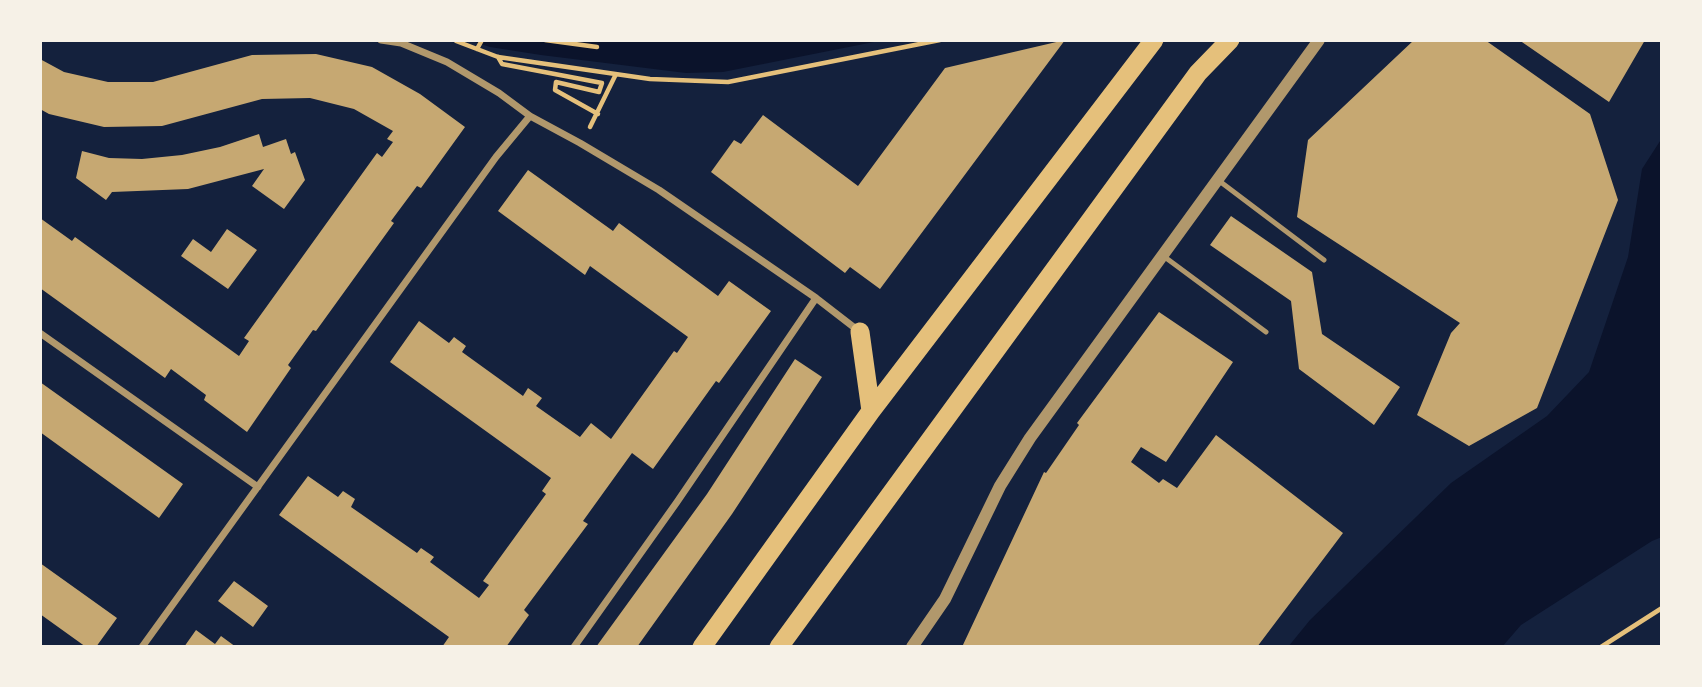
<!DOCTYPE html>
<html>
<head>
<meta charset="utf-8">
<style>
  body { margin:0 }
  #map { position:relative; width:1702px; height:687px; overflow:hidden; background:#14213d; font-family:"IBM Plex Sans",sans-serif }
  canvas { display:block }
  .frame { position:absolute; inset:0; border:42px solid #f6f1e7; pointer-events:none }
</style>
</head>
<body>
<div id="map">
<canvas width="1702" height="687"></canvas>
<div class="frame"></div>
</div>
<script>
const context = document.querySelector('canvas').getContext('2d');
context.lineJoin = 'round';
function paint(path, color) { context.fillStyle = color; context.fill(path, 'evenodd'); }
const shape = rows => new Path2D(rows.map(r => 'M' + r).join(''));
function trace(path, color, width, dash) { context.strokeStyle = color; context.lineWidth = width; context.lineCap = dash ? 'butt' : 'round'; context.setLineDash(dash || []); context.stroke(path); }
const water = shape([
  [469,40,884,40,723,72,686,73,541,55,490,47],
  [1662,138,1662,537,1652,541,1521,625,1502,647,1288,647,1310,620,1451,483,1547,416,1589,372,1628,257,1642,169]
]);
const building = shape([
  [1065,40,880,289,850,267,845,273,711,172,734,140,741,144,763,115,858,186,945,68],
  [1414,40,1485,40,1590,114,1618,200,1537,408,1469,446,1417,415,1451,333,1460,323,1297,217,1308,140],
  [1519,40,1645,40,1609,102],
  [316,54,372,67,420,94,465,127,421,188,417,186,391,221,394,223,316,331,313,330,288,365,291,368,247,432,204,400,206,395,171,369,165,378,40,288,40,218,72,241,75,237,239,356,249,341,244,338,377,153,382,157,393,142,387,139,393,131,354,109,310,98,262,99,162,126,104,127,49,114,40,109,40,59,64,72,108,82,153,82,252,55],
  [259,134,263,147,286,139,291,154,295,152,305,180,284,209,252,186,264,169,188,189,112,192,106,200,76,178,82,151,109,158,142,159,182,155,220,147],
  [528,170,613,231,619,223,718,296,729,281,771,311,719,383,716,381,653,469,632,453,583,521,588,524,524,610,529,615,506,647,442,647,449,637,279,515,308,476,338,497,343,491,355,499,351,507,417,553,421,548,434,557,430,562,479,598,489,585,483,581,546,494,542,491,551,478,390,362,419,321,449,343,454,337,466,346,462,352,523,396,528,388,542,398,536,406,580,437,591,423,611,439,674,351,677,353,688,337,590,266,585,275,498,211],
  [1231,216,1312,272,1322,334,1400,387,1374,425,1299,369,1291,301,1210,245],
  [227,229,257,250,228,289,181,256,193,239,211,252],
  [1159,312,1233,362,1166,462,1141,447,1131,462,1159,483,1163,479,1177,488,1216,435,1343,533,1257,647,962,647,1044,472,1046,473,1079,425,1077,423],
  [795,359,822,377,732,514,637,647,596,647,707,494],
  [40,382,183,484,159,518,40,432],
  [40,563,117,618,96,647,86,647,40,614],
  [234,581,268,606,253,627,218,601],
  [196,630,215,644,221,636,236,647,184,647]
]);
const path = shape([
  [545,40,597,47],
  [456,41,498,57,650,79,728,82,940,40],
  [477,49,482,40],
  [498,57,502,64,602,83,599,92,556,82,555,90,598,114],
  [590,127,616,74],
  [1601,647,1662,608]
]);
const service = shape([
  [1218,180,1324,260],
  [1162,255,1266,332]
]);
const minor = shape([
  [381,40,401,43,447,62,499,93,530,116],
  [40,333,258,487],
  [142,647,496,157,530,116,580,143,659,190,816,298,860,332],
  [574,647,677,502,816,298]
]);
const tertiary = shape([
  [912,647,945,599,1000,486,1030,438,1319,40]
]);
const trunk = shape([
  [860,332,871,411],
  [702,647,871,411,1154,40],
  [779,647,1198,73,1230,40]
]);
paint(water, '#0b132b');
paint(building, '#c6a872');
trace(path, '#e5c07b', 4.5);
trace(service, '#b1986c', 5);
trace(minor, '#b1986c', 7);
trace(tertiary, '#b1986c', 12);
trace(trunk, '#e5c07b', 19);
</script>
</body>
</html>
